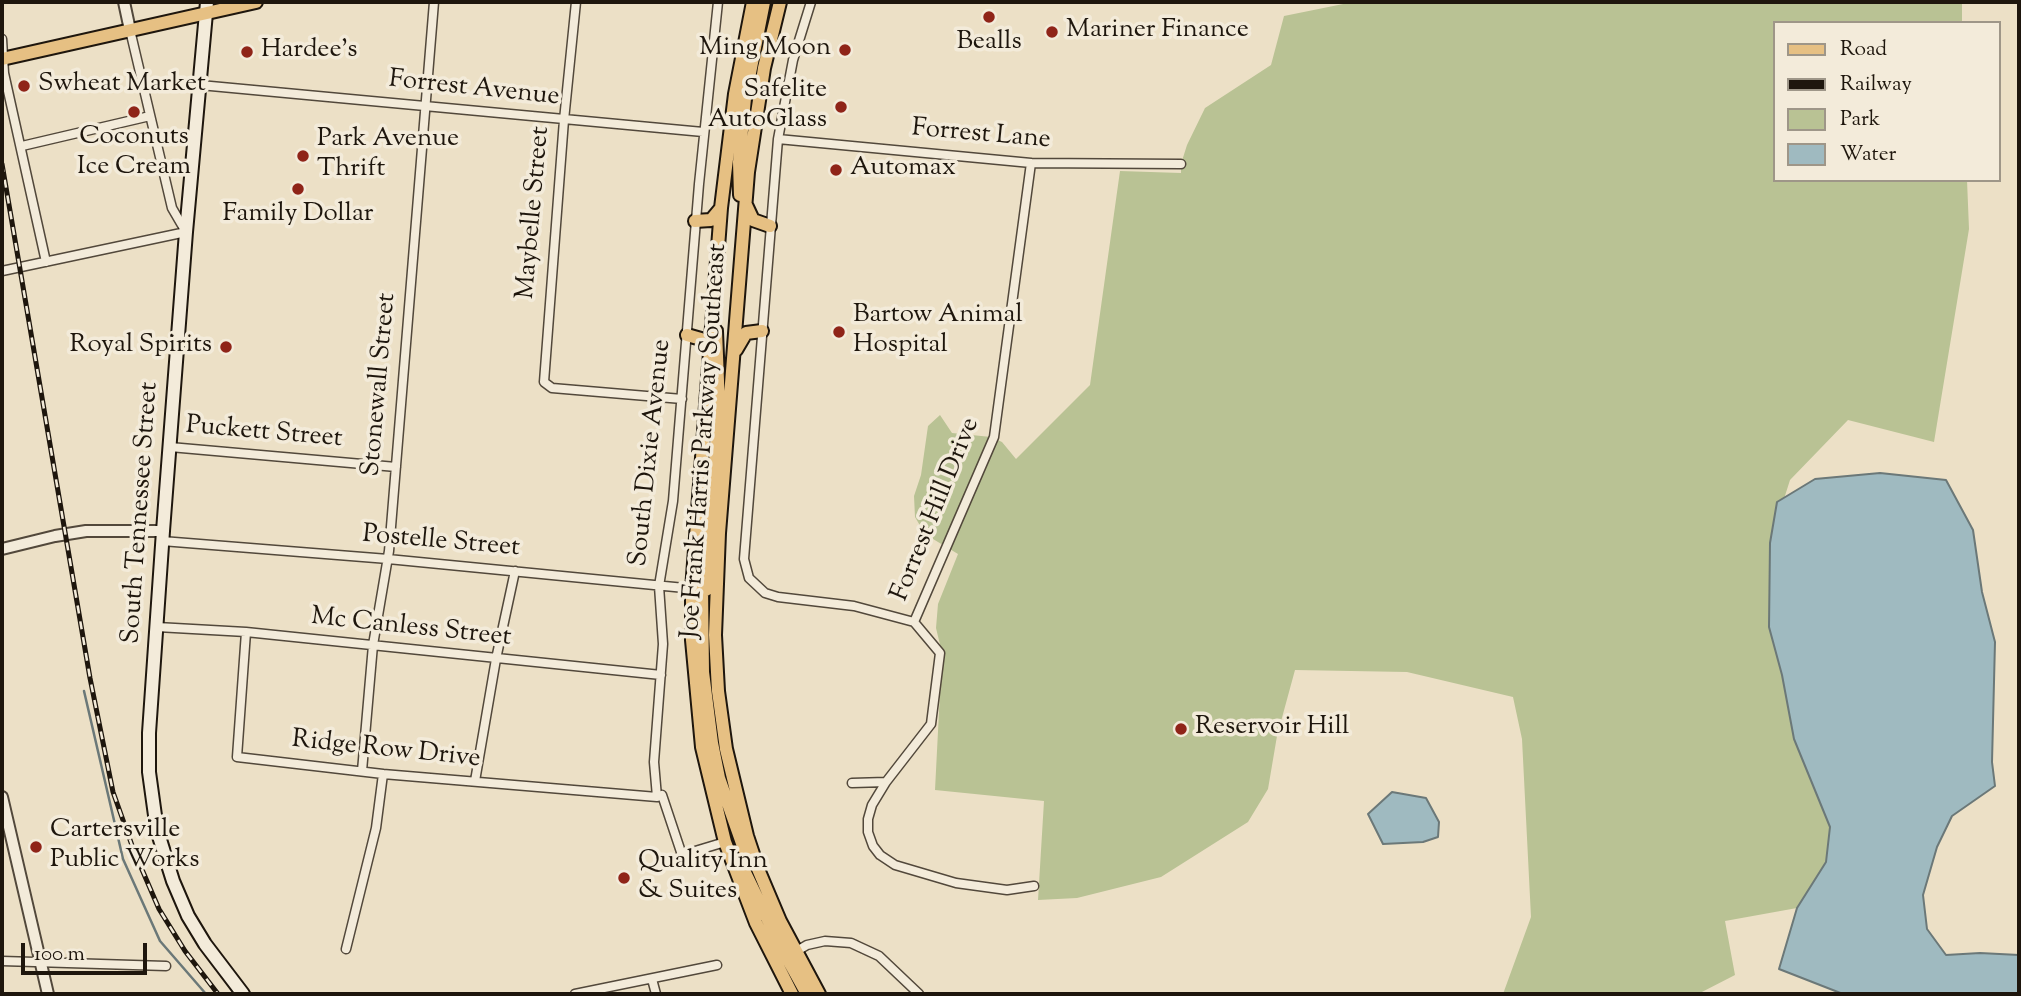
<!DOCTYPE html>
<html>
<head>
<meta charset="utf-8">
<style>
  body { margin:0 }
  #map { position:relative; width:2021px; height:996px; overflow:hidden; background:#ece0c6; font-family:"Sorts Mill Goudy",serif }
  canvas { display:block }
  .frame { position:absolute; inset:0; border:4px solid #1e160d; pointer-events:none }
  .legend { position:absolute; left:1773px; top:21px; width:228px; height:161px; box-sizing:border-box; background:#f3ebda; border:2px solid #9e9688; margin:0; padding:9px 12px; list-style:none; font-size:21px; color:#1e160d }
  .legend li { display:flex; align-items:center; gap:14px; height:35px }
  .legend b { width:35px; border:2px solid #9e9688 }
  .scale { position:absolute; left:21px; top:943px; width:126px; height:32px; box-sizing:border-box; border:4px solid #1e160d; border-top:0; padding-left:9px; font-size:21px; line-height:24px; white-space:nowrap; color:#1e160d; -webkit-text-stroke:5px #f3ebda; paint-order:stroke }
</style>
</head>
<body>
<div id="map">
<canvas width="2021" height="996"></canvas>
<div class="frame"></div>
<ul class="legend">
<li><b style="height:9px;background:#e6c083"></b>Road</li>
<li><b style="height:9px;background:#1e160d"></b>Railway</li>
<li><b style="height:19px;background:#b9c294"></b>Park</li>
<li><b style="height:19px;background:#9fbac0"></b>Water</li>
</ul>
<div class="scale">100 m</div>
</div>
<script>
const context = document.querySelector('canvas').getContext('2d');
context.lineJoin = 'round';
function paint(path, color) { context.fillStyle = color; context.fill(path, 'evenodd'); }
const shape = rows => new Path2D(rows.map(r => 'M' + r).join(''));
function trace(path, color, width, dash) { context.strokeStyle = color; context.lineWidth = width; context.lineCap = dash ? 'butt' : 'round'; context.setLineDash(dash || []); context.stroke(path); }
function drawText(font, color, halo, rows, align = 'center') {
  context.font = font + ' "Sorts Mill Goudy",serif'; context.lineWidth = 7; context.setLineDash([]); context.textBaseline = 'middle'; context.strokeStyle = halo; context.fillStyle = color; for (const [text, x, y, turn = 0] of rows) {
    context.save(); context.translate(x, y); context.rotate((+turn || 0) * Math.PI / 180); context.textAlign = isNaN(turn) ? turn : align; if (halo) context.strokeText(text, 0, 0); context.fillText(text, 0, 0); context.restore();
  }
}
const green = shape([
  [1353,2,1962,2,1962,23,1774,23,1774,180,1967,180,1969,229,1934,442,1848,420,1790,480,1770,543,1769,627,1782,675,1794,739,1830,827,1826,862,1797,908,1725,921,1735,975,1698,994,1503,994,1531,917,1522,739,1513,697,1407,672,1295,670,1277,736,1268,789,1248,822,1161,877,1077,898,1038,900,1044,801,935,790,942,653,936,628,938,604,958,554,933,539,922,529,915,517,914,496,921,475,928,426,940,415,952,433,991,437,1002,442,1016,459,1090,385,1120,171,1181,173,1181,164,1187,145,1205,108,1271,65,1284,16]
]);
const water = shape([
  [1880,473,1946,480,1973,530,1982,592,1995,642,1992,762,1995,786,1952,816,1937,847,1923,895,1927,929,1946,955,1980,953,2019,955,2019,994,1843,994,1779,969,1797,908,1826,862,1830,827,1794,739,1782,675,1769,627,1770,543,1777,502,1815,479,1880,473],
  [1392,792,1426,798,1439,822,1438,837,1423,842,1383,844,1368,814,1392,792]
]);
const stream = shape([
  [84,691,123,859,160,941,206,994]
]);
const minor = shape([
  [576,2,564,120,544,382,552,388,682,399],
  [718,2,699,184,673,501,659,586,663,644,654,762,657,797,662,795,682,855,725,842],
  [811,2,793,60,778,139,744,559,749,578,765,593,778,597,854,606,914,622,940,653,931,724,886,782,852,783],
  [2,39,4,73,46,262],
  [200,85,703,132],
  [778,139,1031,163,1181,164],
  [22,146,150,116],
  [2,271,186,232,172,208,130,30],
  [170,447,396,467],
  [162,541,388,559,695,589],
  [914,622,994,437,1031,163],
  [157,627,246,632,661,675],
  [246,632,237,757,383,774,657,797],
  [362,771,373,645,389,551,434,2],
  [475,781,496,659,515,571],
  [886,782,872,805,868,819,868,832,873,846,880,855,895,865,956,883,1007,890,1034,886],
  [346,949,376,828,383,774],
  [795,952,807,945,825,941,851,943,879,956,919,994],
  [2,961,166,966],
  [652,979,656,994],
  [575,994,717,965]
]);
const tertiary = shape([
  [124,2,130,30],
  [2,549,55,536,86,531,163,531],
  [2,797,48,994]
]);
const secondary = shape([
  [207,2,186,232,163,531,149,733,149,772,157,830,173,881,188,916,205,944,243,994]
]);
const primary = shape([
  [753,2,735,94,721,208,692,589,692,640,702,747,725,842,756,923,792,994],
  [780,2,764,68,748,172,719,533,715,635,718,691,726,749,747,836,758,869,780,921,819,994],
  [2,59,256,2],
  [740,195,739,162,745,98,764,2],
  [746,205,753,220,770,226],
  [695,221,711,220,721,208],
  [687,335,701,339,709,352],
  [736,350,746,333,762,331],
  [702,589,703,672,712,743,719,778,744,849],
  [706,590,719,406,716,331],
  [739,860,781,947,807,994]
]);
const rail = shape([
  [2,164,90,678,113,792,134,851,159,909,185,951,218,994]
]);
const markers = [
  [989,17,7,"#8f2418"],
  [1052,32,7,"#8f2418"],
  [845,50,7,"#8f2418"],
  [247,52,7,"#8f2418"],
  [24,86,7,"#8f2418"],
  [841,107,7,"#8f2418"],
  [134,112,7,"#8f2418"],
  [303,156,7,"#8f2418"],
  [836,170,7,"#8f2418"],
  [298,189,7,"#8f2418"],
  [839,332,7,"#8f2418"],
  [226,347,7,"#8f2418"],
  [1181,729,7,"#8f2418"],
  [36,847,7,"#8f2418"],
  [624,878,7,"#8f2418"]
];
const poiNames = [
  ["Mariner Finance",1066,32],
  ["Bealls",989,44,"center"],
  ["Ming Moon",831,50,"right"],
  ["Hardee's",261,52],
  ["Swheat Market",38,86],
  ["Safelite",827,92,"right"],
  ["AutoGlass",827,122,"right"],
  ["Coconuts",134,139,"center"],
  ["Ice Cream",134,169,"center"],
  ["Park Avenue",317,141],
  ["Thrift",317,171],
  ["Automax",850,170],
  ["Family Dollar",298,216,"center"],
  ["Bartow Animal",853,317],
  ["Hospital",853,347],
  ["Royal Spirits",212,347,"right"],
  ["Reservoir Hill",1195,729],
  ["Cartersville",50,832],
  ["Public Works",50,862],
  ["Quality Inn",638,863],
  ["& Suites",638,893]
];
const streetNames = [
  ["Forrest Avenue",474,90,6],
  ["Forrest Lane",981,136,5],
  ["Maybelle Street",535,213,-85],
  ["Stonewall Street",381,385,-85],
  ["Puckett Street",264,434,5],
  ["Joe Frank Harris Parkway Southeast",706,441,-86],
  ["South Dixie Avenue",652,453,-84],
  ["Forrest Hill Drive",937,510,-68],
  ["South Tennessee Street",142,513,-86],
  ["Postelle Street",441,543,5],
  ["Mc Canless Street",411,629,6],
  ["Ridge Row Drive",386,751,6]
];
paint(green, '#b9c294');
paint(water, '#9fbac0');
trace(water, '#6b7878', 2);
trace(stream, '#6b7878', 2.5);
trace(minor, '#52483b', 11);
trace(tertiary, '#52483b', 14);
trace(secondary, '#1e160d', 16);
trace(primary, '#1e160d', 16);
trace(minor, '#f3ebda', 8);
trace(tertiary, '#f3ebda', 10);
trace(secondary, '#f3ebda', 12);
trace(primary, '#e6c083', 12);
trace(rail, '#1e160d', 5);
trace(rail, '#f3ebda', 2.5, [8]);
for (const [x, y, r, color] of markers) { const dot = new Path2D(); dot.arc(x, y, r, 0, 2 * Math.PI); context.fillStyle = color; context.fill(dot); trace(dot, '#f3ebda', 2.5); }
drawText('26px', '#1e160d', '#f3ebda', poiNames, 'left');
drawText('26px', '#1e160d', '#f3ebda', streetNames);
</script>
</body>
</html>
